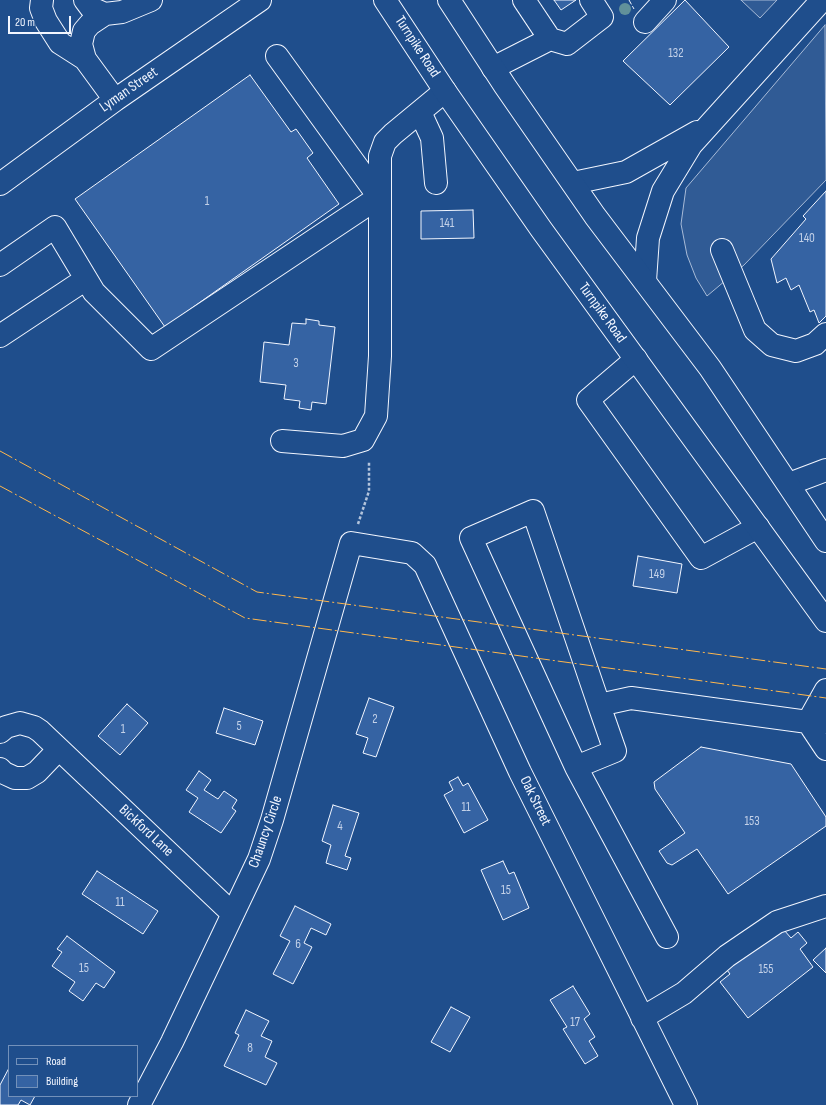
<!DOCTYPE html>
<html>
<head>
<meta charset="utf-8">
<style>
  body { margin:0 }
  #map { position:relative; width:826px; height:1105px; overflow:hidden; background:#1f4e8c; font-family:"Sofia Sans Condensed",sans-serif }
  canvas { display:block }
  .legend { position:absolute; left:8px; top:1045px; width:130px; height:52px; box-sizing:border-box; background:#1f4e8c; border:1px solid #7391ba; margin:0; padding:5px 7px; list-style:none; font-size:12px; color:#f2f6ff }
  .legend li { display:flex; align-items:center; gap:8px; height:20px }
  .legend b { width:20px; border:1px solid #7391ba }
  .scale { position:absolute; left:8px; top:16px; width:63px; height:18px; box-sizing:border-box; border:2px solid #f2f6ff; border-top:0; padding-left:5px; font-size:12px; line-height:14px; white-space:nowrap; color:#f2f6ff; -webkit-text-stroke:3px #1f4e8c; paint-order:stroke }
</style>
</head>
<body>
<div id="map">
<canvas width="826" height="1105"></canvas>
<ul class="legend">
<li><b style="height:5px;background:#1f4e8c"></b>Road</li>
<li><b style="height:11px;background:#3563a3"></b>Building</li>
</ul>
<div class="scale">20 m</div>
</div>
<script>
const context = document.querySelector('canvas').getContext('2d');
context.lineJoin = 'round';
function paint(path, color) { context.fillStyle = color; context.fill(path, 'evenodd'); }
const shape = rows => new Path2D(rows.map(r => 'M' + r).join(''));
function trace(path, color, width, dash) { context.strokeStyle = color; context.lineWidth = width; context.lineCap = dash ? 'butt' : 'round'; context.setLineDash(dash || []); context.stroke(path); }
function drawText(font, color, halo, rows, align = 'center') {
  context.font = font + ' "Sofia Sans Condensed",sans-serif'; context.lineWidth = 3; context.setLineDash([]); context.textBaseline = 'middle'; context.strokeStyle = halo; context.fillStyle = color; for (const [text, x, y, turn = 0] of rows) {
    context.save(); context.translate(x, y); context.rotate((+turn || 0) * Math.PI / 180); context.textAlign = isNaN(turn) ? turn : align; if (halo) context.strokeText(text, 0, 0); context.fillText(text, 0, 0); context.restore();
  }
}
const built = shape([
  [741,0,777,0,760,18,741,0],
  [825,25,826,180,744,265,707,296,696,278,687,255,681,224,686,188,825,25]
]);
const building = shape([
  [554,0,576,0,561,10,554,0],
  [685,0,729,47,670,105,623,61,685,0],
  [250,75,291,132,296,129,313,153,307,158,339,204,165,327,75,199,250,75],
  [826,191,826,316,819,323,814,310,810,312,799,285,791,290,786,278,777,283,771,259,806,219,803,216,826,191],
  [473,210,474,238,421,239,421,211,473,210],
  [306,319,319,321,319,325,335,327,326,404,312,402,311,410,299,408,300,401,284,399,286,385,260,382,264,342,289,345,292,323,306,324,306,319],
  [638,556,682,564,677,593,633,586,638,556],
  [369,698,394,707,376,757,363,753,368,738,356,734,369,698],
  [127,704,148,723,120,755,98,736,127,704],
  [224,708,263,721,255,745,216,733,224,708],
  [701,747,791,764,826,817,826,826,728,894,697,849,672,865,667,863,659,851,685,833,655,789,654,782,701,747],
  [199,771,211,780,204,790,218,799,224,791,237,800,232,808,236,811,221,833,189,812,198,798,186,790,199,771],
  [458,777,463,786,468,783,488,820,464,833,444,795,453,790,449,782,458,777],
  [333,805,359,813,345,856,351,858,347,870,326,863,331,845,322,841,333,805],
  [503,861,509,874,514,872,529,908,503,920,481,870,503,861],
  [97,871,158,911,143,934,82,894,97,871],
  [295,906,331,924,326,935,311,928,304,943,312,947,293,984,273,974,290,941,280,936,295,906],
  [784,930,791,938,798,932,807,943,800,949,813,967,748,1018,720,982,730,974,727,970,773,934,775,937,784,930],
  [67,936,115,972,104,988,96,983,83,1001,69,991,75,982,52,966,62,952,57,949,67,936],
  [826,948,826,973,813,960,826,948],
  [573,986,590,1014,584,1019,595,1037,589,1041,598,1056,585,1064,563,1029,567,1027,550,1000,573,986],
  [451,1007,470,1017,450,1052,431,1042,451,1007],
  [246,1010,269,1021,261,1036,272,1041,265,1057,277,1063,266,1085,224,1066,239,1035,235,1033,246,1010],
  [9,1068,9,1096,35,1096,30,1105,21,1100,18,1105,0,1105,0,1085,9,1068]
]);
const path = shape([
  [358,524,369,491,369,461]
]);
const minor = shape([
  [42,0,41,8,46,21,60,43,85,59,115,100],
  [85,0,91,8,105,14,122,12,151,0],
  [524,0,550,39,567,44,602,17,591,0],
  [645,22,665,0],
  [85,59,81,44,84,31,90,24,105,14],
  [493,68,550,39],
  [420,112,432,138,436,183],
  [573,183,626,172,697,132],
  [0,184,115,100,260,0],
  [722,250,755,330,772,345,796,351,815,344,826,334],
  [0,265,55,227,94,292,151,349,379,197,277,56],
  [645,281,648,238,663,191,691,145,822,0],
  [0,336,86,279],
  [636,359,588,400,701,558,758,527],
  [282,441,343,446,363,440,376,416,380,356,380,156,385,142,393,134,445,91],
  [789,484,826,470],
  [822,723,808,722,826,690],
  [0,732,6,727,20,723,34,727,40,731,233,914],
  [576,767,615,751,599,705],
  [0,769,4,773,15,778,27,778,37,772,59,749],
  [667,937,576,767,471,538,533,511,599,705,631,698,808,722,826,749],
  [642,1018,684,993,727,956,777,922,826,906],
  [139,1105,172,1042,259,859,272,820,351,543,412,553,425,565,520,772,686,1105]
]);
const highway = shape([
  [385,0,445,91,541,229,826,621],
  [449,0,505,86,595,216,710,368,826,541]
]);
const fence = shape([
  [629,0,634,9]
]);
const power = shape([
  [0,451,257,592,826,669],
  [0,486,245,618,826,698]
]);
const trees = [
  [625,9]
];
const numberNames = [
  ["132",676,54],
  ["1",207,202],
  ["141",447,224],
  ["140",807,239],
  ["3",296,364],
  ["149",657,575],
  ["2",375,720],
  ["5",239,727],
  ["1",123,730],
  ["11",466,808],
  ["153",752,822],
  ["4",340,827],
  ["15",506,891],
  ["11",120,903],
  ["6",298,945],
  ["15",84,969],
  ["155",766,970],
  ["17",575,1023],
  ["8",250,1049]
];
const streetNames = [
  ["Turnpike Road",417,47,57],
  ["Lyman Street",129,90,-35],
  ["Turnpike Road",602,313,54],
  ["Oak Street",535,801,64],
  ["Bickford Lane",146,831,43],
  ["Chauncy Circle",266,832,-71]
];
paint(built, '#305b95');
trace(built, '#a8bbd7', 1);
paint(building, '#3563a3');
trace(building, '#f2f6ff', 1);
trace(minor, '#f2f6ff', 24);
trace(highway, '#f2f6ff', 24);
trace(path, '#b3c4dc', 2.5, [3, 2]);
trace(minor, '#1f4e8c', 22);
trace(highway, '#1f4e8c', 22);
trace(fence, '#f2f6ff', 1, [5, 2]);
trace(power, '#ffb74d', 1, [14, 3, 2, 3]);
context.fillStyle = '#61919a';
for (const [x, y] of trees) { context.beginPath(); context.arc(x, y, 6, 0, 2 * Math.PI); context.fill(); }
drawText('13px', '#c3d1e8', null, numberNames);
drawText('15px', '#f2f6ff', '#1f4e8c', streetNames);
</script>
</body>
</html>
